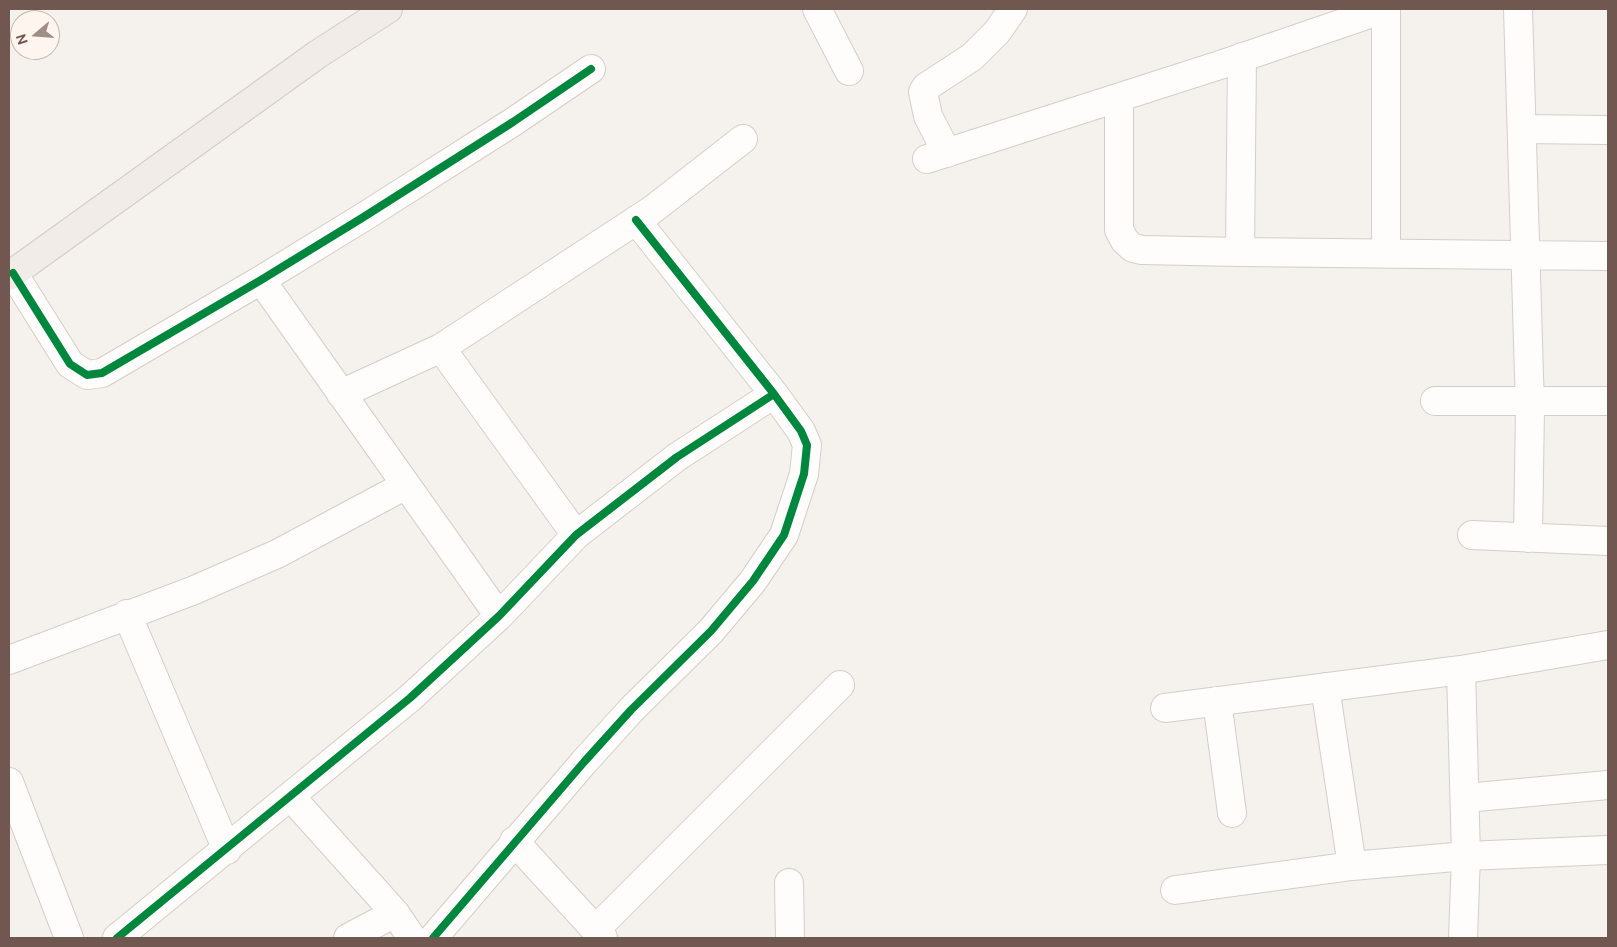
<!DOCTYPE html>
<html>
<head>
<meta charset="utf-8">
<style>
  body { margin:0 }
  #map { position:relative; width:1617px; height:947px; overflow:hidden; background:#f5f1ec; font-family:Ubuntu,sans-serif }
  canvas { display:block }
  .frame { position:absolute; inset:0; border:10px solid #70574f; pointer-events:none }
  .north { position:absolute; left:10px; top:10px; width:50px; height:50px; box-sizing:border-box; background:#fdf5ee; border:1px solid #c5b6ae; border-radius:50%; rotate:252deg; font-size:14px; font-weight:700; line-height:20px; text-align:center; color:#70574f }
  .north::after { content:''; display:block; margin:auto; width:18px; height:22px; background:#9f8d86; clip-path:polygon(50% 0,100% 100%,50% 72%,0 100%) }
</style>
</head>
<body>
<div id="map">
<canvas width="1617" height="947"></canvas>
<div class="frame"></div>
<div class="north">N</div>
</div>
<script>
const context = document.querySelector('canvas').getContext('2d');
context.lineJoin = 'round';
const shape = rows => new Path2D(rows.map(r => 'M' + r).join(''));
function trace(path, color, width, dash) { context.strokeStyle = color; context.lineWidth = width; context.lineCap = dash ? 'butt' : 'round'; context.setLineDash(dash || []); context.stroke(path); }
const minor = shape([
  [817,9,849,71],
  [1386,9,1386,254],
  [1518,9,1530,408,1528,538],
  [1119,98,1119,230,1125,241,1133,248,1142,250,1240,252,1608,256],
  [1522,129,1608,130],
  [947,153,928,116,923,92,926,87,972,57,997,32,1013,9],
  [927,159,1223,64,1384,9],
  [1240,252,1242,57],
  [13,273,70,364,87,375,102,373,261,280,362,218,513,122,591,69],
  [261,280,499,616],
  [441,348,576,535],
  [341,394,441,348,652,210,743,139],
  [1435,401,1608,401],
  [1472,535,1608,541],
  [127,614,227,850],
  [9,660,192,591,277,554,406,485],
  [1461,670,1466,856,1463,938],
  [1325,687,1352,866],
  [1217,701,1232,813],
  [1165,708,1461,670,1608,645],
  [9,782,69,938],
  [291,797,395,913,412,938],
  [1465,798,1608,785],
  [514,841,603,938],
  [789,883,790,938],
  [1175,890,1352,866,1466,856,1608,850],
  [596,929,840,685],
  [117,938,410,698,499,616,576,535,677,457,774,394],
  [348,938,395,913],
  [433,938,584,762,631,710,711,631,753,581,784,535,804,474,807,445,801,431,774,394,636,220]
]);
const major = shape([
  [9,276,318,54,388,9]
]);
const cycleway = shape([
  [13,273,70,364,87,375,102,373,261,280,362,218,513,122,591,69],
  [117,938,410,698,499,616,576,535,677,457,774,394],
  [433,938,584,762,631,710,711,631,753,581,784,535,804,474,807,445,801,431,774,394,636,220]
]);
trace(minor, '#d4ceca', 30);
trace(major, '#d3ccc7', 30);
trace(minor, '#fefdfc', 28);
trace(major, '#f1ece7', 28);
trace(cycleway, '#00873e', 8);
</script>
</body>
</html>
